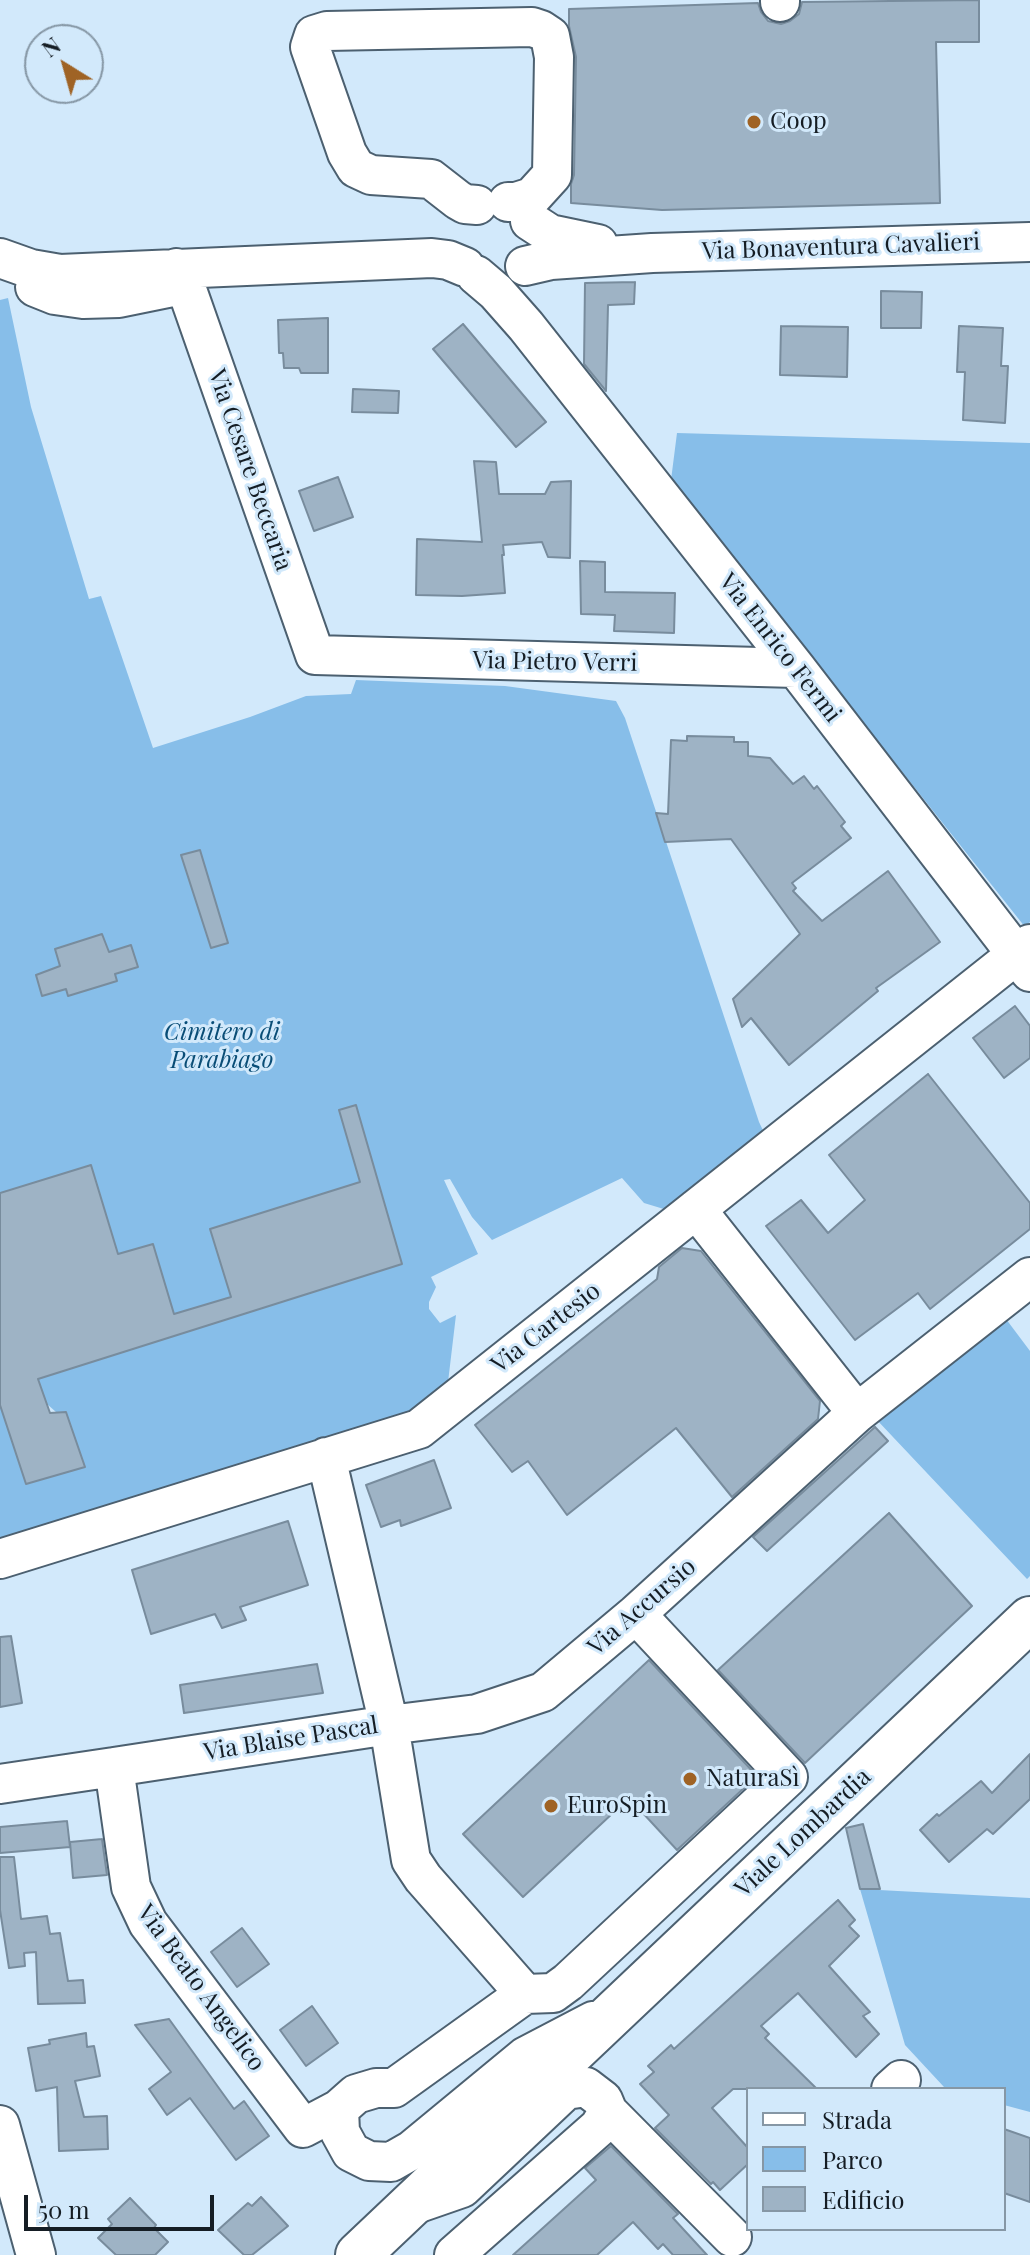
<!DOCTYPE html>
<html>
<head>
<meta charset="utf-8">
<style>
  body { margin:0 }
  #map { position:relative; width:1030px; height:2255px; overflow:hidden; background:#d2e9fb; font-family:"Playfair Display",serif }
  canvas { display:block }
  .legend { position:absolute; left:746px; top:2087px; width:260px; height:144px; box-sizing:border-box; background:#d2e9fb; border:2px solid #8697a5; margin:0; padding:10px 14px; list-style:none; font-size:24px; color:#151d24 }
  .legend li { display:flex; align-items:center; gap:16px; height:40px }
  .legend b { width:40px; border:2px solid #8697a5 }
  .north { position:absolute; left:24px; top:24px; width:80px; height:80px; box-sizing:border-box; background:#d2e9fb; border:2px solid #8697a5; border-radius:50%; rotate:323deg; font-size:22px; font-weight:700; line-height:32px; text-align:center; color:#151d24 }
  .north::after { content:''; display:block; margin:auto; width:28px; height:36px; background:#9f6325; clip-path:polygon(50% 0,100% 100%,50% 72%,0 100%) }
  .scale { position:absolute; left:24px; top:2195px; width:190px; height:36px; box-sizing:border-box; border:4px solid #151d24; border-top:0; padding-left:10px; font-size:24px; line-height:28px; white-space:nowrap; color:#151d24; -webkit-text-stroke:6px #d2e9fb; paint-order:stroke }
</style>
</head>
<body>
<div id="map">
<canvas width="1030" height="2255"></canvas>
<ul class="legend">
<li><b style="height:10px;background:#fff"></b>Strada</li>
<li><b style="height:22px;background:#87bee9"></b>Parco</li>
<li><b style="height:22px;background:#9eb3c5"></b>Edificio</li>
</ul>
<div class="north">N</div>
<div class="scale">50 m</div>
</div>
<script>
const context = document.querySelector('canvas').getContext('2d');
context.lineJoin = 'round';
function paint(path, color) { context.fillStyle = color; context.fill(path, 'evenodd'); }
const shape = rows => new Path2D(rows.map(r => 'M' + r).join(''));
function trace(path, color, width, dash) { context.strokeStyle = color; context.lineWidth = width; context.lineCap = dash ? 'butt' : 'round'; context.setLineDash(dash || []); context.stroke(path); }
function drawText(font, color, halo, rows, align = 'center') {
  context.font = font + ' "Playfair Display",serif'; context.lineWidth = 6; context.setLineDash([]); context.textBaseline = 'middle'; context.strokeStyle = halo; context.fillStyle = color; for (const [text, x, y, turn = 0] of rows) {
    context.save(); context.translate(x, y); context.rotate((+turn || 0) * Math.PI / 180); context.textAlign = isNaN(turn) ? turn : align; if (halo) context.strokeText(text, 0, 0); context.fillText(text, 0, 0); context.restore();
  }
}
const green = shape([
  [8,298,31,407,89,599,101,596,153,748,250,717,306,696,351,694,356,680,505,686,616,701,625,718,759,1122,769,1143,677,1213,644,1203,622,1178,492,1240,472,1217,450,1179,444,1180,478,1254,431,1277,436,1287,429,1302,429,1309,440,1323,456,1315,446,1399,413,1422,0,1551,0,1405,26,1484,85,1467,66,1412,56,1412,47,1404,42,1390,0,1399,0,300],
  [677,433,1030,443,1030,922,1025,927,671,480],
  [1006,1319,1030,1351,1030,1576,1027,1579,876,1419],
  [860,1889,1030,1898,1030,2112,1004,2105,1004,2089,944,2087,905,2045]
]);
const building = shape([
  [979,0,979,42,936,42,940,203,662,210,571,203,571,184,574,175,576,57,569,26,569,9,758,3,761,12,768,21,781,24,790,21,799,14,802,2,979,0],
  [635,282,634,304,608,305,606,391,584,364,585,283,635,282],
  [881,291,922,292,921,328,881,328,881,291],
  [328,318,328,373,301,373,299,368,284,368,283,353,279,353,278,320,328,318],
  [463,324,546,422,516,447,433,349,463,324],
  [781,326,848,327,847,377,780,375,781,326],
  [959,326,1003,328,1001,366,1008,366,1005,423,963,420,965,372,957,372,959,326],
  [353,389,399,391,398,413,352,412,353,389],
  [474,461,496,462,499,494,545,494,551,482,571,481,570,558,548,557,542,542,503,545,504,555,502,555,505,593,462,596,416,595,417,539,482,542,474,461],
  [338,477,353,517,314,531,299,491,338,477],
  [580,561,605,562,605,592,675,593,674,633,614,631,615,615,581,614,580,561],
  [687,736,734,737,734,742,748,742,748,756,770,758,793,784,804,776,814,789,817,786,845,822,841,826,851,838,792,883,796,888,793,891,822,921,888,871,940,942,876,988,878,991,789,1065,751,1018,742,1027,733,999,800,934,731,839,665,842,656,813,668,814,671,740,687,741,687,736],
  [200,850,228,943,211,948,181,855,200,850],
  [102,934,109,952,131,945,138,967,115,974,117,981,68,996,66,989,42,996,36,975,60,966,55,949,102,934],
  [1015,1006,1030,1026,1030,1058,1004,1078,973,1038,1015,1006],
  [928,1074,1030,1203,1030,1229,930,1309,918,1293,855,1340,766,1226,801,1200,828,1233,865,1200,829,1155,928,1074],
  [356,1105,402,1264,38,1379,50,1413,66,1412,85,1467,26,1484,0,1405,0,1193,91,1165,118,1254,153,1244,174,1314,231,1297,210,1229,360,1182,339,1110,356,1105],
  [682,1248,701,1251,820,1401,818,1419,732,1497,676,1428,567,1515,528,1461,512,1472,475,1425,657,1279,659,1267,682,1248],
  [875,1427,888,1441,767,1551,753,1537,875,1427],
  [434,1460,451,1508,401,1526,400,1520,381,1527,366,1485,434,1460],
  [889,1513,972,1606,805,1763,718,1670,889,1513],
  [288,1521,308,1585,240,1607,246,1620,222,1628,215,1614,151,1634,132,1570,288,1521],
  [11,1636,22,1703,0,1707,0,1637,11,1636],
  [649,1660,757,1776,677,1850,629,1798,523,1897,463,1834,649,1660],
  [317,1664,323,1693,184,1713,180,1685,317,1664],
  [1030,1754,1030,1799,993,1834,987,1829,949,1862,920,1830,937,1814,939,1816,981,1781,992,1793,1030,1754],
  [67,1821,70,1847,0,1853,0,1827,67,1821],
  [863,1824,880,1889,860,1889,846,1828,863,1824],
  [102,1839,107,1875,73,1878,70,1842,102,1839],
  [0,1857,14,1857,21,1919,47,1916,50,1934,60,1933,68,1981,83,1980,85,2003,38,2004,36,1952,24,1953,25,1966,9,1968,0,1910,0,1857],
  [838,1900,855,1920,849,1926,859,1936,829,1966,870,2012,863,2016,879,2034,856,2057,798,1993,761,2026,769,2034,765,2038,817,2089,733,2089,712,2108,748,2148,748,2164,720,2190,713,2182,711,2184,655,2128,669,2115,640,2084,654,2072,648,2066,671,2045,674,2049,838,1900],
  [242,1928,269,1964,237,1987,211,1952,242,1928],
  [312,2006,338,2043,306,2066,280,2030,312,2006],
  [169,2019,234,2109,244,2101,269,2136,236,2160,190,2098,167,2115,149,2089,171,2072,135,2025,169,2019],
  [86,2033,87,2047,94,2046,100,2076,75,2081,84,2117,107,2116,108,2149,59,2151,57,2087,36,2091,28,2048,50,2044,49,2040,86,2033],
  [1004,2129,1030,2138,1030,2202,1004,2193,1004,2129],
  [611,2146,678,2214,673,2218,707,2255,673,2255,663,2244,658,2249,633,2222,597,2255,513,2255,596,2180,585,2168,611,2146],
  [261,2197,288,2226,252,2255,244,2255,218,2230,248,2203,252,2206,261,2197],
  [130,2198,156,2225,154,2228,168,2242,155,2255,116,2255,98,2238,112,2224,108,2219,130,2198]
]);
const minor = shape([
  [780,0,780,2],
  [477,205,465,204,458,200,431,179,371,175,356,168,347,153,310,47,314,35,327,31,532,27,541,30,550,36,554,57,552,175,532,197,516,202,508,202],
  [530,221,550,234,598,244],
  [0,258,31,269,60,274,432,258,448,260,465,267],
  [525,266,551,260,652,253,1030,242],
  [176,268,185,284,315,655,796,668],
  [476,275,496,292,526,326,796,668,1030,972],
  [35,287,55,295,83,299,119,298,178,286],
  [696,1209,857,1413],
  [0,1559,419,1429,1030,944],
  [114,1767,389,1725,326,1457],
  [0,1784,114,1767,131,1887,148,1923,303,2128,339,2109],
  [525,1994,553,1993,568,1982,788,1777,636,1614],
  [593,2021,526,2056,412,2150,391,2162,369,2161,351,2152,340,2132,339,2109,356,2094,376,2088,394,2088,525,1994,423,1878,411,1860,389,1725,477,1714,543,1692,636,1614,857,1413,1030,1277],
  [891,2089,901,2080],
  [608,2112,732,2237],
  [0,2125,36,2255],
  [413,2205,462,2188,566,2090,586,2087,603,2100,608,2112,599,2127,454,2255]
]);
const major = shape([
  [358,2255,1030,1619]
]);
const markers = [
  [754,122,8,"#9f6325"],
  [690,1779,8,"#9f6325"],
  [551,1806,8,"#9f6325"]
];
const poiNames = [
  ["Coop",770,122],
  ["NaturaSì",706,1779],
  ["EuroSpin",567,1806]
];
const streetNames = [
  ["Via Bonaventura Cavalieri",841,247,-2],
  ["Via Cesare Beccaria",250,470,71],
  ["Via Enrico Fermi",780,648,52],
  ["Via Pietro Verri",555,662,1],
  ["Via Cartesio",546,1328,-38],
  ["Via Accursio",642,1607,-41],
  ["Via Blaise Pascal",291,1739,-9],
  ["Viale Lombardia",803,1833,-43],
  ["Via Beato Angelico",201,1988,54]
];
const parkNames = [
  ["Cimitero di",222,1033],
  ["Parabiago",222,1061]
];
paint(green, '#87bee9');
paint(building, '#9eb3c5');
trace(building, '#788c9d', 2);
trace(minor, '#4c6070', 42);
trace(major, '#4c6070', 48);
trace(minor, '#fff', 38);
trace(major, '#fff', 44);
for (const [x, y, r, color] of markers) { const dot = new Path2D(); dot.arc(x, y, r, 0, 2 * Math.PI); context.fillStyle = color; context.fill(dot); trace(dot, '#d2e9fb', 3); }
drawText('24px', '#151d24', '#d2e9fb', poiNames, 'left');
drawText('24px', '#151d24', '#d2e9fb', streetNames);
drawText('italic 24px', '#094d76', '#d2e9fb', parkNames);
</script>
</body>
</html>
